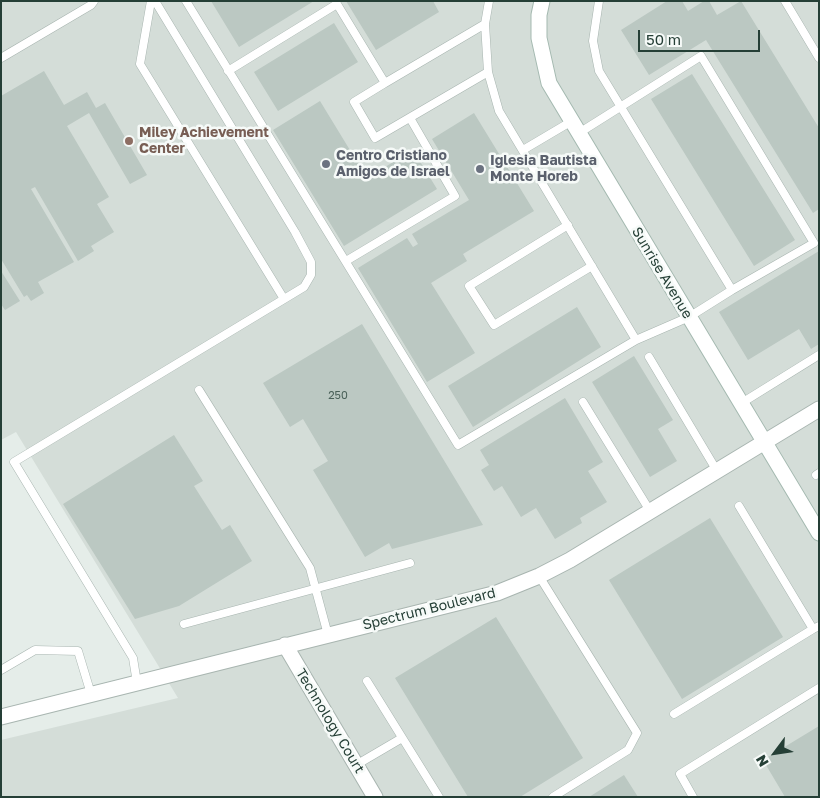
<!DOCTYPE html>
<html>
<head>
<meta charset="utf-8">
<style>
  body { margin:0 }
  #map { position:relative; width:820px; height:798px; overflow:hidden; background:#e5ede9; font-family:"Golos Text",sans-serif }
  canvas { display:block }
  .frame { position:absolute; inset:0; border:2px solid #253f36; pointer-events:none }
  .north { position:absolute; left:750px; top:728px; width:50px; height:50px; -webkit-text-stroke:4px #f6faf8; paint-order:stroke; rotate:239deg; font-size:14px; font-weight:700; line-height:20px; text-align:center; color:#253f36 }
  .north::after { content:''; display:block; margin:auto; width:18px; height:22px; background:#253f36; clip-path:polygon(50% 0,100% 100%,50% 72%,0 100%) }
  .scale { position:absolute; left:638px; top:30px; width:122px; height:22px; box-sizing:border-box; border:2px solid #253f36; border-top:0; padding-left:6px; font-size:15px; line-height:18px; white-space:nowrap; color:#253f36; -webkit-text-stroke:4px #f6faf8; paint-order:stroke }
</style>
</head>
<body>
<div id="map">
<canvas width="820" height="798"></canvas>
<div class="frame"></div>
<div class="north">N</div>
<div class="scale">50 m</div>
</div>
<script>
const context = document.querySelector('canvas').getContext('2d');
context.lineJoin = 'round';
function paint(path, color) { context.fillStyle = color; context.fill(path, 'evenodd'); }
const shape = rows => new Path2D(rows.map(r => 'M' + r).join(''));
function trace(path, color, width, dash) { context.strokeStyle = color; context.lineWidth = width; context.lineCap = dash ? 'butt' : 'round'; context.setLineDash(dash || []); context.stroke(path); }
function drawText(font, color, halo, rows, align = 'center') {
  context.font = font + ' "Golos Text",sans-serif'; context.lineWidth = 5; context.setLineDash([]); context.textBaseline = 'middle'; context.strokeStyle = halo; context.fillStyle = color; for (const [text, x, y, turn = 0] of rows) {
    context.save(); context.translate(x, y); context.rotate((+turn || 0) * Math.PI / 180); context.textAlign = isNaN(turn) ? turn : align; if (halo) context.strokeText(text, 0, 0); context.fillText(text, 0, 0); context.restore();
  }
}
const built = shape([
  [1,1,819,1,819,797,1,797,1,740,178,698,16,432,1,440]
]);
const building = shape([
  [211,1,314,1,239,47],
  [346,1,433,1,439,12,376,50],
  [667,1,682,1,688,11,704,1,709,1,717,15,741,1,819,128,819,209,813,213,706,40,649,75,621,30],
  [334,23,358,62,278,111,254,72],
  [44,71,64,105,87,92,96,108,105,103,147,175,130,184,89,113,67,126,109,197,97,204,114,232,91,246,94,251,78,261,35,187,31,189,74,262,38,282,44,293,31,301,27,295,24,297,1,259,1,96],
  [692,74,795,240,754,266,651,99],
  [320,101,367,178,413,150,437,189,344,246,273,130],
  [474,113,534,211,463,254,467,261,431,283,475,353,427,382,358,268,407,238,413,247,418,244,412,234,469,200,432,139],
  [819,251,819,344,811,349,799,329,748,360,719,312],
  [1,271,20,301,5,310,1,304],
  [577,307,601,347,473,427,448,386],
  [362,324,413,409,483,525,392,549,389,543,365,557,313,470,328,461,303,419,290,427,263,383],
  [634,356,673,420,658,429,677,461,650,477,592,382],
  [565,398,603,462,588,471,607,502,580,518,582,523,555,539,536,508,521,517,502,486,494,491,481,470,489,465,480,450],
  [174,435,203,481,194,486,222,530,230,525,252,561,179,606,135,619,63,504],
  [710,518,783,637,682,699,609,580],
  [496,617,583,758,520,797,468,797,395,678],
  [819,726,819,797,785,797,763,760],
  [624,775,638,797,589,797]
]);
const lane = shape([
  [151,1,140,64,284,299],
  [186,1,458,445,636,340,689,317,732,290,599,71,593,41,599,1],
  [489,1,485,24,488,72,499,111,636,340],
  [785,1,819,58],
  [1,58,91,5,94,1],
  [228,71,337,4,385,83,354,102,375,138,488,72],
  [385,83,485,24],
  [579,133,701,56,814,243,732,290],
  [523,150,572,121],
  [568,225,469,286,494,325,592,266],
  [346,261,455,196,410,118],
  [649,357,717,471],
  [199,390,310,568,328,635],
  [583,402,650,511],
  [740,404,819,355],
  [816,475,819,473],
  [739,506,813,629,819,626],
  [539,576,637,733,628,750,553,797],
  [184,624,410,563],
  [1,670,35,650,78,651,91,694],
  [367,681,439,797],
  [137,683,133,658,14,462,304,287,311,275,311,262,295,232,155,1],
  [674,714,813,629],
  [356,765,402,738],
  [693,797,680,774,819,688]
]);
const street = shape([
  [285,645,375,797],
  [1,717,497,593,539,576,570,560,819,409]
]);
const secondary = shape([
  [542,1,539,15,539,38,549,83,819,533]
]);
const markers = [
  [129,141,5,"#8d6e63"],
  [326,164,5,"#6b7280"],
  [480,169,5,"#6b7280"]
];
const numberNames = [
  ["250",338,396]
];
const educationNames = [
  ["Miley Achievement",139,133],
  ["Center",139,149]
];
const worshipNames = [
  ["Centro Cristiano",336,156],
  ["Amigos de Israel",336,172],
  ["Iglesia Bautista",490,161],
  ["Monte Horeb",490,177]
];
const streetNames = [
  ["Sunrise Avenue",662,273,59],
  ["Spectrum Boulevard",429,609,-14],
  ["Technology Court",330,721,59]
];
paint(built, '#d4ddd8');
paint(building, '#bbc8c2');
trace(lane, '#a8b5b0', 9);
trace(street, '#a8b5b0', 17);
trace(secondary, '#a4b9b0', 17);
trace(lane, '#fff', 8);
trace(street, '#fff', 15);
trace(secondary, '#fff', 15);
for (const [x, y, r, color] of markers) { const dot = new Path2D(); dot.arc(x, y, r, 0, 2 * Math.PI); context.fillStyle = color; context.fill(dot); trace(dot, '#f6faf8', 2); }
drawText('11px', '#4a6159', null, numberNames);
drawText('bold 14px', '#785e54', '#f6faf8', educationNames, 'left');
drawText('bold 14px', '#5b616d', '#f6faf8', worshipNames, 'left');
drawText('14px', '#253f36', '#f6faf8', streetNames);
</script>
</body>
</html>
